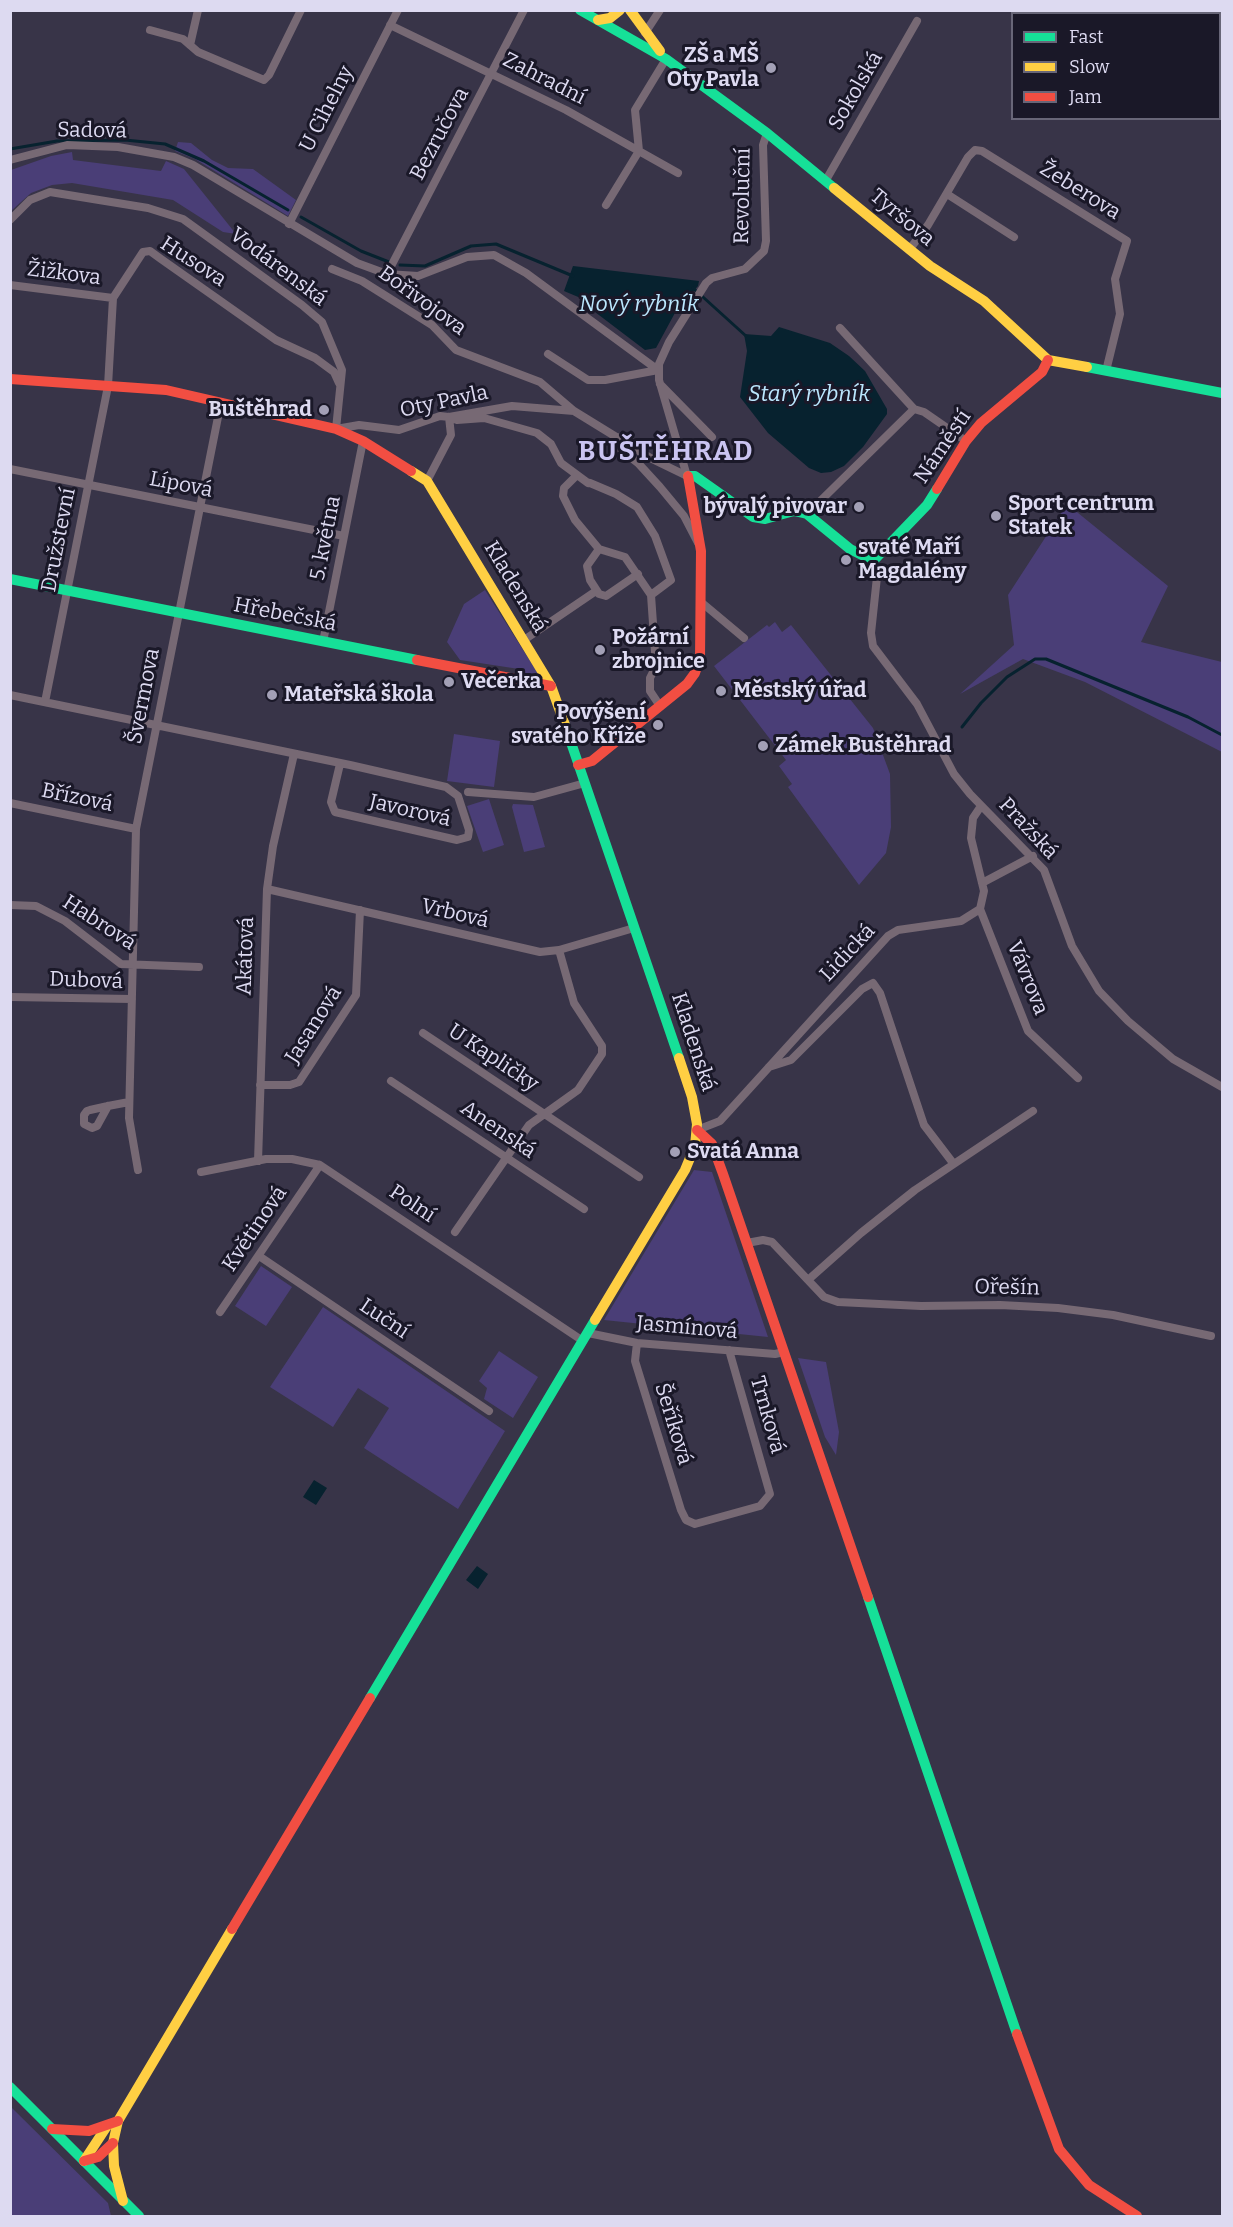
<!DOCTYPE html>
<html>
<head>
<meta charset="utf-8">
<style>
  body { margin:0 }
  #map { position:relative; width:1233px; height:2227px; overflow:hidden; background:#383448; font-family:Bitter,serif }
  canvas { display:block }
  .frame { position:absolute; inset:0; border:12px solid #dddaf1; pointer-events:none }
  .legend { position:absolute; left:1011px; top:12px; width:210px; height:108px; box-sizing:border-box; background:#1a1828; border:2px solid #686678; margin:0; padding:8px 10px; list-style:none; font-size:18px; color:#dddaf1 }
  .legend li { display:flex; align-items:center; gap:12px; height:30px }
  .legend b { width:30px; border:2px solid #686678 }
</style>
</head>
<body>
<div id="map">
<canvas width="1233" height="2227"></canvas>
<div class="frame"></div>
<ul class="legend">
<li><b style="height:8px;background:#16e098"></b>Fast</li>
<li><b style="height:8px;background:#ffcf43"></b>Slow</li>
<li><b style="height:8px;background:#f24e42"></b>Jam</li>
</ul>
</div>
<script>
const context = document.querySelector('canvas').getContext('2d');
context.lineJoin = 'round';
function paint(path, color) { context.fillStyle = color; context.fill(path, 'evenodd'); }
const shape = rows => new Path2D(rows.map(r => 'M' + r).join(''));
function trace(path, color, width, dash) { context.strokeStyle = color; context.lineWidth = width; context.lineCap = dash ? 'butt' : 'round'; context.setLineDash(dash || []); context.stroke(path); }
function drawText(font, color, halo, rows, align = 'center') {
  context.font = font + ' Bitter,serif'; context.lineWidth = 6; context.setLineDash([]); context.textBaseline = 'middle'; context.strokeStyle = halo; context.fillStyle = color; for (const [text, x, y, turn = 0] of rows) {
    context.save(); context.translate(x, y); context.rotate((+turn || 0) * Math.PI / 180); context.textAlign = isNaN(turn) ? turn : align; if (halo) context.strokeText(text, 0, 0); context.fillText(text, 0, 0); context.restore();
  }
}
const green = shape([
  [178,142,191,143,212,160,228,168,253,169,296,200,288,216,195,159,175,151],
  [72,152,73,160,161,171,166,161,184,169,236,234,223,232,173,200,72,183,52,185,31,193,11,211,11,170,51,156],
  [1067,504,1168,586,1141,642,1222,662,1222,752,1085,682,1023,659,960,694,1014,645,1008,595],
  [485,590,539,675,524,677,519,669,460,660,447,642,464,604],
  [775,622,782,632,791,625,873,728,890,774,891,827,886,853,859,885,788,787,792,784,779,766,786,760,714,666,767,625,769,627],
  [454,734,500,741,494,787,447,781],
  [489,799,504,845,483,852,467,806],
  [513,804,533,805,545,847,524,852,512,807],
  [694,1170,712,1172,768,1337,604,1320],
  [261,1266,292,1287,266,1326,235,1306],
  [323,1307,505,1431,458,1509,364,1448,389,1408,358,1388,333,1427,270,1387],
  [499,1351,538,1377,513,1418,484,1399,487,1388,479,1381],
  [798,1358,826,1362,839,1432,836,1455,825,1437],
  [11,2107,108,2203,111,2216,11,2216]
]);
const water = shape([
  [573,266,699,281,698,286,676,311,656,348,645,350,595,312,583,299,564,291],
  [779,327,830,343,849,356,865,371,887,409,887,414,863,447,844,466,831,472,821,473,809,468,768,433,740,397,747,351,744,334,771,336],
  [314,1480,327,1488,316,1505,303,1497],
  [477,1566,488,1574,478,1589,466,1580]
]);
const stream = shape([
  [10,149,57,141,125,140,165,144,204,161,288,210],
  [301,217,361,251,389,262],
  [400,265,425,266,471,246,496,244,573,276],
  [693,288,746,336],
  [962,727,981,703,1007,677,1035,659,1046,659,1188,717,1222,735]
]);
const street = shape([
  [390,25,566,110,678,173],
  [150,30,183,39,198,52,264,80,269,75,301,10],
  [645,33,660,10],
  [190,45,198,10],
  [10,160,67,145,118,147,174,157,193,165,357,263,387,274,418,276,467,257,494,255,526,273,658,370],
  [826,180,917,21],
  [947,194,1014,237],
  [606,205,639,151,635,110,666,59],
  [10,220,30,200,50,192,148,208,183,219,302,305,322,322,342,370,336,429,359,425,399,430,440,416,449,417,512,406,574,411,652,459,687,476],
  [289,224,398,10],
  [909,250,928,225,968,157,975,150,982,151,1127,241,1115,279,1120,314,1106,371],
  [332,269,362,281,432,325,456,350,540,382,574,411],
  [387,274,524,10],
  [10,285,113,298],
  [840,328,914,409,924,412,966,441],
  [548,354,588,380,605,380,658,370],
  [660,384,712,437],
  [449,417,457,420,484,418,537,433,551,444,561,463,588,483],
  [617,437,616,446,638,463,660,487,684,516,698,543],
  [10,469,344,536],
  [576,476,564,488,563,496,575,520,599,549,587,566,590,580,599,594,606,596,638,574],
  [687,476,659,380,659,364,669,342,706,283,712,278,745,269,764,251,766,241,763,145,767,133],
  [427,481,451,435,449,417],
  [590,483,616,494,637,507,655,536,671,580,651,595],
  [807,514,914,409],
  [599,549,625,557,651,595,656,666,650,678,650,691,660,706],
  [873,559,877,577,871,633,873,646,917,704,954,774,970,794,1044,870,1072,946,1099,991,1128,1021,1173,1059,1222,1087],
  [701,602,744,638],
  [524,640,596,591],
  [323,642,363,441],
  [10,695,350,765,446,787,458,796,469,830,468,837,457,840,335,812,331,802,340,764],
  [45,702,108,386,113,298,143,252,150,251,161,259,276,340,315,358,334,372,339,383],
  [468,792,534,797,585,783],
  [10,803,136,829],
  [982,883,1033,856],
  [267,889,540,952,559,950,634,928],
  [10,905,36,906,65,921,121,964,199,967],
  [980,909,1028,1031,1078,1078],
  [10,997,132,999],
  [423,1033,639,1177],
  [769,1067,791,1060,862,989,873,983,880,993,924,1125,953,1163],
  [391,1081,584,1209],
  [260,1085,290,1085,299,1082,356,995,360,910],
  [108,1106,97,1126,92,1128,84,1124,84,1115,87,1111,90,1110,108,1106,129,1102],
  [697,1130,720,1121,888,936,898,930,961,921,980,909,984,891,971,838,973,818,981,806],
  [258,1161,267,889,273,846,294,754],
  [138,1170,129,1118,136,829,221,402],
  [201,1172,266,1159,292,1159,320,1165,583,1341],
  [455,1232,529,1125,578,1090,602,1054,602,1046,574,1003,559,950],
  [747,1243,763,1240,772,1242,824,1297,838,1302,921,1306,1000,1305,1058,1308,1113,1315,1211,1336],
  [259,1256,489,1411],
  [808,1280,861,1233,915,1190,1033,1111],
  [220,1312,320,1165],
  [588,1333,637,1343,775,1354,784,1352],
  [637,1343,635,1361,681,1510,686,1520,695,1524,760,1506,770,1494,729,1350]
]);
const fast = shape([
  [580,10,666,59,767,133,834,188],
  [1087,367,1222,393],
  [688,476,695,476,753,517,765,519,794,511,807,514,850,549,866,557,876,558,927,505,937,489],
  [10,579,417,660],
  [565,725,679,1058],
  [868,1597,1017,2034],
  [370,1698,595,1320],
  [10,2087,139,2216]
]);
const slow = shape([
  [630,10,660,51],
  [598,20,610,18,620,10],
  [834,188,930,266,984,301,1048,360,1087,367],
  [411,471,427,481,551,686,565,725],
  [595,1320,685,1170,695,1146,697,1124,692,1097,679,1058],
  [84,2161,107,2126],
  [123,2201,114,2166,113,2143,118,2121,232,1929]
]);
const jam = shape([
  [10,379,166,390,336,429,363,441,411,471],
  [937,489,966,441,981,423,1042,372,1048,360],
  [417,660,551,686],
  [578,765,592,761,687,684,695,673,700,658,701,551,688,476],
  [697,1130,712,1144,723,1174,868,1597],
  [232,1929,370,1698],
  [1017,2034,1059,2149,1089,2185,1137,2216],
  [52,2129,89,2131,118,2121],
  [84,2161,98,2157,113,2143]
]);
const markers = [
  [771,68,6,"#a3a0b6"],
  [324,410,6,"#a3a0b6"],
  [859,507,6,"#a3a0b6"],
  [996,516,6,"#a3a0b6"],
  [846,560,6,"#a3a0b6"],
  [600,650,6,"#a3a0b6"],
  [449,682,6,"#a3a0b6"],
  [721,691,6,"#a3a0b6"],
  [272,695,6,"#a3a0b6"],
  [658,725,6,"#a3a0b6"],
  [763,746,6,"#a3a0b6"],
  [675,1152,6,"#a3a0b6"]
];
const poiNames = [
  ["ZŠ a MŠ",759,56,"right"],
  ["Oty Pavla",759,80,"right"],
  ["Buštěhrad",312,410,"right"],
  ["Sport centrum",1008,504],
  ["Statek",1008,528],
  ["bývalý pivovar",847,507,"right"],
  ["svaté Maří",858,548],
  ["Magdalény",858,572],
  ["Požární",612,638],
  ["zbrojnice",612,662],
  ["Večerka",461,682],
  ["Městský úřad",733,691],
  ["Mateřská škola",284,695],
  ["Povýšení",646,713,"right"],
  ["svatého Kříže",646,737,"right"],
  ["Zámek Buštěhrad",775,746],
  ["Svatá Anna",687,1152]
];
const streetNames = [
  ["Zahradní",544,79,27],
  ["Sokolská",856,91,-60],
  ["U Cihelny",327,109,-63],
  ["Sadová",92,131,1],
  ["Bezručova",440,134,-62],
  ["Žeberova",1080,191,32],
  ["Revoluční",743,196,-89],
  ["Tyršova",902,218,40],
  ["Husova",193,262,33],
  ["Vodárenská",278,267,37],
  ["Žižkova",64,274,7],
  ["Bořivojova",422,301,36],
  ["Oty Pavla",444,402,-12],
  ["Náměstí",943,447,-56],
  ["Lípová",181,485,11],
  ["5. května",326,538,-79],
  ["Družstevní",59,540,-79],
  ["Kladenská",515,587,59],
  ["Hřebečská",285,615,11],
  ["Švermova",144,696,-79],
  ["Břízová",77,798,12],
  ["Javorová",410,811,13],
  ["Pražská",1028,829,47],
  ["Vrbová",455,914,13],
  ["Habrová",99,923,33],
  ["Lidická",848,953,-47],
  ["Akátová",246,956,-88],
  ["Vávrova",1027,978,68],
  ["Dubová",86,981,2],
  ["Jasanová",314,1025,-58],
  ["Kladenská",693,1042,72],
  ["U Kapličky",493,1058,34],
  ["Anenská",498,1130,34],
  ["Polní",412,1204,34],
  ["Květinová",255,1229,-56],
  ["Ořešín",1007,1288,1],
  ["Luční",384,1319,34],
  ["Jasmínová",687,1328,5],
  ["Trnková",767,1415,74],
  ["Šeříková",673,1424,73]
];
const waterNames = [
  ["Nový rybník",639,305],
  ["Starý rybník",809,395]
];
const districtNames = [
  ["BUŠTĚHRAD",666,452]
];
paint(green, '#4a3e77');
paint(water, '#07222f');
trace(stream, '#07222f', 3);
trace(street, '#776974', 8);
trace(fast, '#16e098', 10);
trace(slow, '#ffcf43', 10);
trace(jam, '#f24e42', 10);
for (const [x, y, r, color] of markers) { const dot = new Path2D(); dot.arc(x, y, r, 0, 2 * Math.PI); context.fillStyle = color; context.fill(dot); trace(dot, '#1a1828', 2); }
drawText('bold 21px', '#dddaf1', '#1a1828', poiNames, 'left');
drawText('21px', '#dddaf1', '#1a1828', streetNames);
drawText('italic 22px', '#bbe7fe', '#1a1828', waterNames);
context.letterSpacing = '1.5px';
drawText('bold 27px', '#cac4f1', '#1a1828', districtNames);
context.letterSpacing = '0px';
</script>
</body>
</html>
